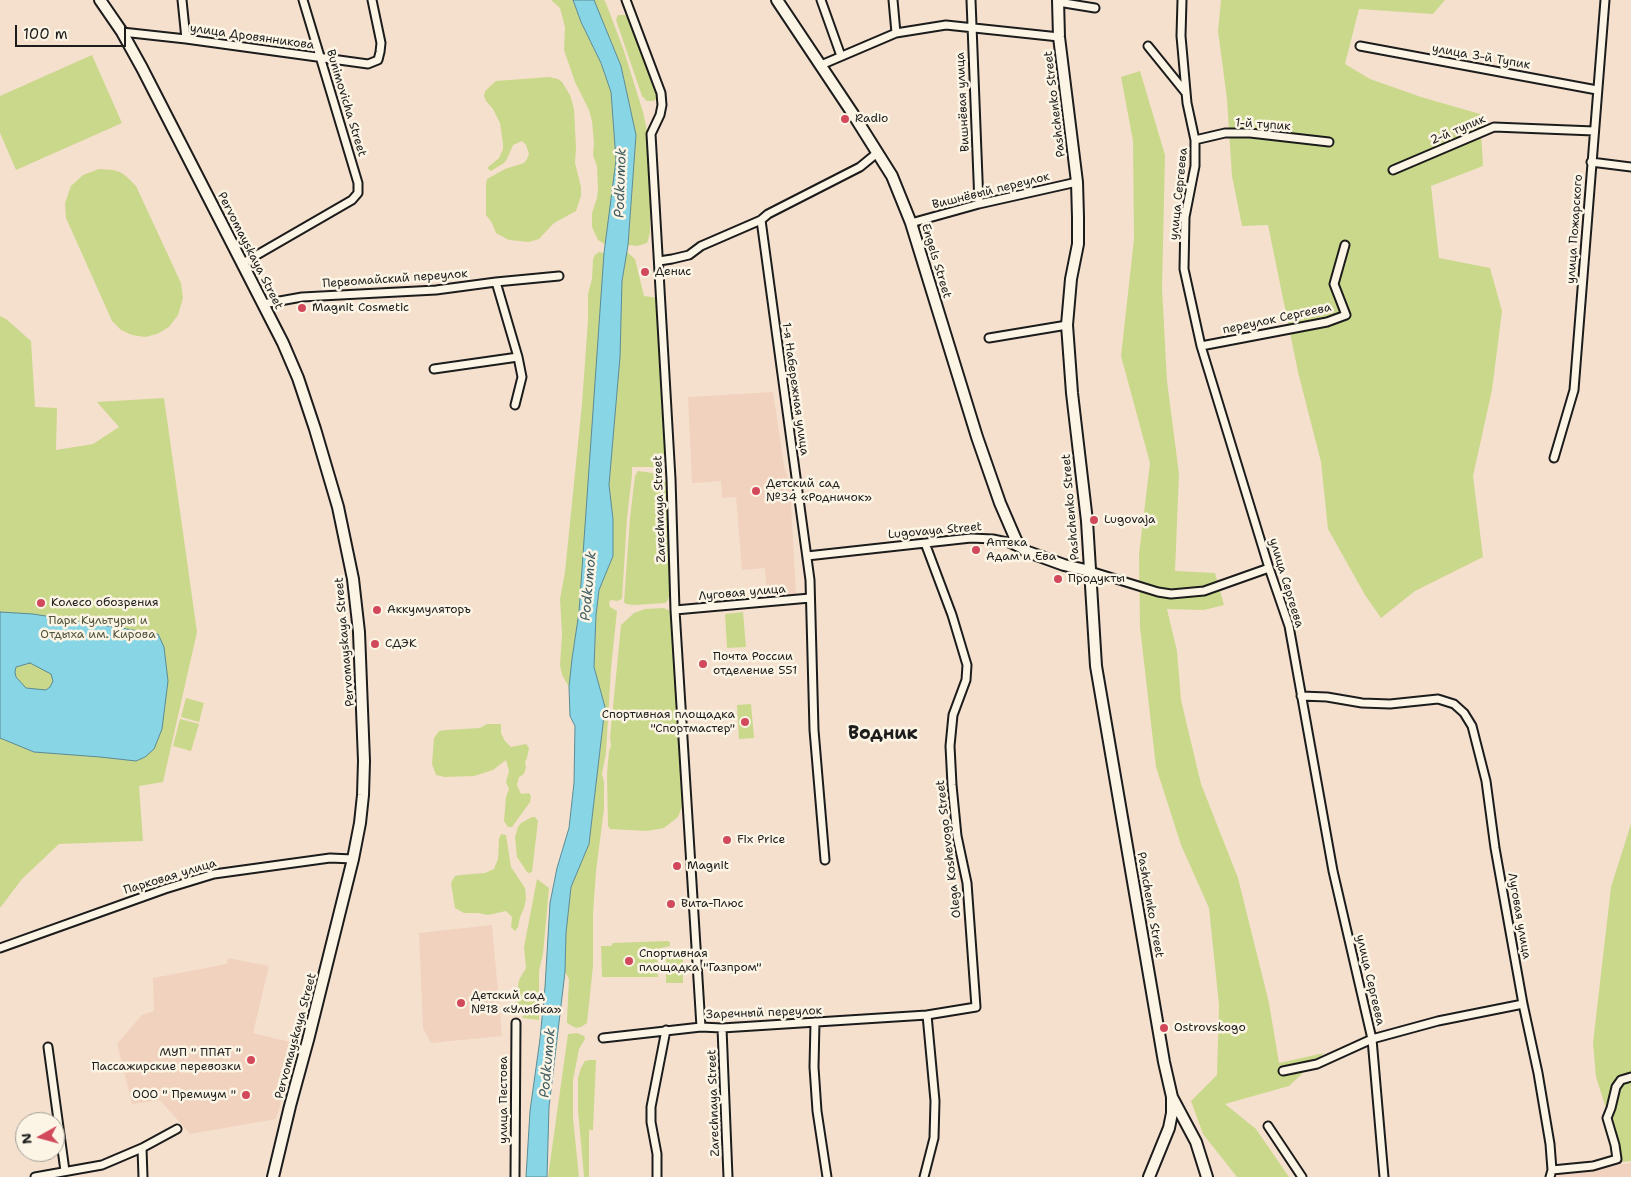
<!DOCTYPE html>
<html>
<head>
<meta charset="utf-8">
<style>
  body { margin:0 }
  #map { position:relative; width:1631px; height:1177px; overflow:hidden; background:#f5e0ce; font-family:"Shantell Sans",sans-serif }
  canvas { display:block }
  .north { position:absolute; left:15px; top:1112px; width:50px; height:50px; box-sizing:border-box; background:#fcf5e5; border:1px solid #a29e95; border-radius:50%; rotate:263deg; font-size:14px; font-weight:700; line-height:20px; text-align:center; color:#1c1c1c }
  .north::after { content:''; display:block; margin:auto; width:18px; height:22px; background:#d1495b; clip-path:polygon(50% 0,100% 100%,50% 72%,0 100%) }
  .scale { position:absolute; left:15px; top:25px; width:111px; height:22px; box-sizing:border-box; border:2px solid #1c1c1c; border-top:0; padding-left:6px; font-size:15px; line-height:18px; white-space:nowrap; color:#1c1c1c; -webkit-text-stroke:4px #fcf5e5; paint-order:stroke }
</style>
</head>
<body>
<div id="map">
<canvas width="1631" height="1177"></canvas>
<div class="north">N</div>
<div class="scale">100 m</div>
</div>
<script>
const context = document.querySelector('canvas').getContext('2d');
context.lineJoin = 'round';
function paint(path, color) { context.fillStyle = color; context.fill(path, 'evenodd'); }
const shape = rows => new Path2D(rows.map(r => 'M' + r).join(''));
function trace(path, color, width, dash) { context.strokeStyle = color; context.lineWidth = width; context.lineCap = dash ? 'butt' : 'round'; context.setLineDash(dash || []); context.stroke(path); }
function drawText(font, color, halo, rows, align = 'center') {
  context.font = font + ' "Shantell Sans",sans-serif'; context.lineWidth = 5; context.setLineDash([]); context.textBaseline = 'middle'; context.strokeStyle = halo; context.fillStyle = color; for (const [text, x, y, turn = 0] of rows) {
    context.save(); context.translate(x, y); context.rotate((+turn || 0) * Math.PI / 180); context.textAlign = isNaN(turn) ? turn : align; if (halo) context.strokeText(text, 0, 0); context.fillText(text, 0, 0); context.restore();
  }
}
const built = shape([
  [773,392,784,466,790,485,796,594,767,596,765,568,742,570,736,497,722,498,721,481,692,483,688,397],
  [492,925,502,1036,431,1043,423,1028,419,933],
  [228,958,269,966,253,1033,298,1044,276,1119,190,1134,160,1100,132,1104,117,1044,142,1015,154,1011,153,978,227,964],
  [1631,1163,1631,1177,1553,1177,1554,1174]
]);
const green = shape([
  [551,0,573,0,581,22,601,63,611,92,616,160,606,245,598,240,592,227,592,213,597,198,598,189,597,166,593,155,594,143,592,121,589,110,575,82,564,50,565,27,560,8],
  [594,0,604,0,606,3,624,51,643,112,649,140,651,162,650,233,647,243,637,246,628,245,636,135,621,66],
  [1221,0,1445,0,1433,14,1359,9,1345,64,1370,79,1421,97,1480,114,1483,166,1431,186,1439,258,1490,268,1502,311,1492,390,1473,476,1483,557,1415,591,1381,618,1365,595,1328,529,1321,462,1298,372,1268,225,1242,226,1232,176,1227,99,1218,31],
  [618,15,625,15,627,17,634,30,658,88,657,97,654,101,647,101,642,96,616,20],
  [92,55,122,123,16,170,0,133,0,96],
  [1140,71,1165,155,1162,288,1167,381,1179,474,1175,571,1215,573,1224,605,1204,610,1167,609,1177,651,1181,700,1201,784,1238,878,1269,1003,1279,1063,1324,1053,1289,1086,1225,1104,1256,1129,1289,1177,1237,1177,1203,1134,1191,1101,1217,1075,1219,1005,1209,908,1181,845,1156,767,1140,627,1139,554,1150,463,1121,356,1134,239,1133,141,1121,77],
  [549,77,558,79,562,82,570,95,574,109,576,148,575,163,581,187,581,196,576,211,554,223,539,239,529,242,509,240,496,233,492,223,486,215,486,185,487,179,505,169,524,163,527,159,529,154,526,145,522,141,513,145,507,159,504,163,491,171,487,168,499,158,503,149,503,144,500,123,493,109,486,101,484,96,485,91,496,81],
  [99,169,113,170,120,172,126,176,136,186,181,283,183,298,178,315,169,327,157,334,145,337,132,335,121,330,112,321,66,218,65,203,71,186,83,175],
  [599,252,604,253,598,359,579,612,572,659,569,687,562,675,560,665,562,634,560,599,565,572,582,404,588,320,588,294,592,279,593,259,595,255],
  [627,252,635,259,644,296,659,298,666,430,663,462,655,467,632,467,632,475,627,518,622,599,617,601,611,600,609,602,610,607,617,611,611,668,606,753,602,774,604,782,604,809,596,871,593,913,593,966,587,1023,581,1027,576,1028,567,1023,567,1018,569,979,565,972,566,933,571,887,589,844,605,707,594,667,596,615,599,590,613,556,613,519,609,485,620,357,622,281],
  [0,316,6,319,31,341,35,407,57,408,56,450,93,444,119,427,97,402,164,398,197,632,163,782,139,786,143,841,59,844,22,879,0,908],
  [638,471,660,474,666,482,671,591,668,600,665,603,634,605,626,604,624,602,630,518,635,476],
  [664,608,672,612,684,801,678,817,664,828,647,831,610,829,608,826,607,774,609,751,611,746,610,738,621,625,634,613,645,609],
  [743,612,746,647,727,648,725,614],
  [186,698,204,703,199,722,181,717],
  [751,704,754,738,739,739,737,705],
  [180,719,199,724,191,751,173,746],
  [487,724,501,724,501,733,505,741,511,747,526,744,529,748,527,758,525,762,526,767,524,774,519,777,517,785,521,794,529,793,531,796,530,802,512,827,508,827,504,821,506,797,509,789,506,782,509,771,506,760,493,770,474,776,445,777,436,775,432,764,434,738,439,731,446,730,480,728],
  [532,817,535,817,538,821,532,872,529,873,527,872,517,857,515,837,518,827,521,823],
  [1631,824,1631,1161,1623,1162,1596,1077,1593,1043,1611,887],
  [501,834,506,835,511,867,525,888,526,899,524,908,520,917,518,927,515,931,511,927,512,917,506,911,488,915,478,913,464,913,455,908,451,883,455,876,460,875,485,873,494,869,498,859,499,839],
  [537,879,549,888,543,954,539,971,539,1020,523,1018,516,998,519,980,526,968,524,947],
  [667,941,670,942,670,946,657,949,658,977,602,977,601,946,611,946,613,943],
  [666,953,683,953,683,983,666,983],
  [577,1033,584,1036,585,1039,579,1049,573,1080,573,1118,579,1177,548,1177,568,1034],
  [590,1060,596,1060,593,1130,589,1130,589,1177,584,1177,578,1110,578,1078,581,1068,585,1061]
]);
const water = shape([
  [573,0,594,0,621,66,636,135,628,245,622,281,620,357,609,485,613,519,613,556,599,590,596,615,594,667,605,707,589,844,571,887,566,933,565,972,549,1107,547,1177,526,1177,530,1111,540,1039,545,987,550,903,557,868,569,828,574,783,575,726,570,716,569,687,572,659,579,612,604,253,616,160,611,92,601,63,581,22,573,0],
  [0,612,33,614,158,634,164,647,168,681,162,729,154,749,145,757,136,761,100,757,34,752,0,738,0,612],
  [30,663,51,674,53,681,50,687,46,690,26,688,16,677,15,672,16,667,30,663]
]);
const street = shape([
  [182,0,186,39],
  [626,0,661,93,662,105,660,115,651,134,671,479,675,610,701,1027],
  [821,0,841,56],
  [893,0,896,33],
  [971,0,979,204],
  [1182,0,1181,36,1187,103,1195,140,1195,166,1185,217,1184,269,1201,346,1269,568,1289,626,1333,871,1372,1039,1384,1177],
  [1058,2,1095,8],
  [122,32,186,39,368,64,378,60,380,52,381,43,372,0],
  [1148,46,1186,93],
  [1360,46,1597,90],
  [821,65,896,33,946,25,1059,37],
  [1195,140,1225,133,1250,133,1329,142],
  [1591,162,1631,167],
  [1393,170,1494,127,1594,131],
  [761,220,810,580,814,730,825,860],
  [911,223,979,204,1077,182],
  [659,261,672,259,689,255,701,246,761,220,768,214,860,167,877,153],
  [243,263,352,200,358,193,358,183,303,0],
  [496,282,518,357,522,377,515,405],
  [263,304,302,297,436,290,496,282,559,276],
  [989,338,1067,325],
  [1201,346,1327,322,1346,315,1334,284,1345,245],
  [434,369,518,357],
  [1554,458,1574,390,1605,0],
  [807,556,971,538,993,539,1007,542,1022,549],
  [1090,571,1158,592,1171,594,1204,591,1269,568],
  [675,610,810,598],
  [1301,696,1327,697,1362,703,1390,704,1438,699,1454,704,1464,713,1472,726,1486,781,1495,848,1523,1004,1538,1073,1550,1144,1552,1170,1550,1177],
  [0,948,165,889,214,874,330,858,353,859],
  [815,1022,814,1067,817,1111,827,1177],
  [722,1028,728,1177],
  [603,1038,701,1027,722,1028,927,1015],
  [48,1047,65,1171],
  [1283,1071,1317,1064,1372,1039,1438,1021,1523,1004],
  [1268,1126,1302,1177],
  [142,1148,143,1177],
  [1552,1170,1593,1166,1617,1159,1615,1145,1607,1118,1611,1108,1616,1087,1621,1080,1631,1077],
  [35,1177,102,1165,142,1148,177,1129],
  [515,1177,516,1023],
  [657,1177,657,1154,651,1122,651,1107,666,1030],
  [924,1177,934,1138,935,1101,927,1015,976,1007,967,883,957,836,952,785,950,746,953,715,966,680,967,665,952,615,925,543]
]);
const secondary = shape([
  [100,0,122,32,142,68,283,343,298,378,315,429,338,507,353,579,359,632,364,761,363,795,360,823,353,859,308,1040,290,1106,273,1177],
  [777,0,853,114,892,176,911,223,977,437,1000,503,1016,540,1024,550,1028,552,1064,565,1090,571],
  [1058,0,1059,37,1077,182,1078,217,1078,244,1071,279,1067,325,1072,393,1087,521,1096,666,1164,1062,1172,1097,1196,1142,1207,1177],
  [1149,1177,1169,1128,1172,1113,1172,1098]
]);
const markers = [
  [845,119,5,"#d1495b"],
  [645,272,5,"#d1495b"],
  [302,308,5,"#d1495b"],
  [756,491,5,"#d1495b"],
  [1094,520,5,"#d1495b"],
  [976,550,5,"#d1495b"],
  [1058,579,5,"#d1495b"],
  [41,603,5,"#d1495b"],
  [377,610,5,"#d1495b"],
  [375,644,5,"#d1495b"],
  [703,664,5,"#d1495b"],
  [745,722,5,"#d1495b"],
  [727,840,5,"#d1495b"],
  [677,866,5,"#d1495b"],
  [671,904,5,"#d1495b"],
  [629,961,5,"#d1495b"],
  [461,1003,5,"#d1495b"],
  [1164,1028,5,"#d1495b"],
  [251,1060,5,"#d1495b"],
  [246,1095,5,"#d1495b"]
];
const streetNames = [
  ["улица Дровянникова",252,37,8],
  ["улица 3-й Тупик",1481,57,10],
  ["Вишнёвая улица",963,102,-93],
  ["Bunimovicha Street",346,103,73],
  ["Pashchenko Street",1055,104,-97],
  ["1-й тупик",1263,125,4],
  ["2-й тупик",1458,130,-23],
  ["Вишнёвый переулок",991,191,-14],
  ["улица Сергеева",1179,194,-84],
  ["улица Пожарского",1575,229,-86],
  ["Pervomayskaya Street",250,251,63],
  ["Engels Street",936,261,73],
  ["Первомайский переулок",395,279,-4],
  ["переулок Сергеева",1277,319,-12],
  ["1-я Набережная улица",795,389,82],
  ["Pashchenko Street",1071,507,-95],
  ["Zarechnaya Street",660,509,-92],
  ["Lugovaya Street",935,531,-5],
  ["улица Сергеева",1286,583,73],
  ["Луговая улица",742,593,-5],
  ["Pervomayskaya Street",345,642,-95],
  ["Olega Koshevogo Street",949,849,-97],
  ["Парковая улица",170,877,-17],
  ["Pashchenko Street",1150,905,80],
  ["Луговая улица",1519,916,80],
  ["улица Сергеева",1370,980,77],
  ["Заречный переулок",764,1013,-2],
  ["Pervomayskaya Street",296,1036,-75],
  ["улица Пестова",504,1100,-90],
  ["Zarechnaya Street",714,1103,-92]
];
const poiNames = [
  ["Radio",855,119],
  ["Денис",655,272],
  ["Magnit Cosmetic",312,308],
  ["Детский сад",766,484],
  ["№34 «Родничок»",766,498],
  ["Lugovaja",1104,520],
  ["Аптека",986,543],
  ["Адам и Ева",986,557],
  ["Продукты",1068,579],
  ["Колесо обозрения",51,603],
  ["Аккумуляторъ",387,610],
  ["СДЭК",385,644],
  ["Почта России",713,657],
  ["отделение 551",713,671],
  ["Спортивная площадка",735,715,"right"],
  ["\"Спортмастер\"",735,729,"right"],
  ["Fix Price",737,840],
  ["Magnit",687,866],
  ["Вита-Плюс",681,904],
  ["Спортивная",639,954],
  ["площадка \"Газпром\"",639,968],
  ["Детский сад",471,996],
  ["№18 «Улыбка»",471,1010],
  ["Ostrovskogo",1174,1028],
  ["МУП \" ППАТ \"",241,1053,"right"],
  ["Пассажирские перевозки",241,1067,"right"],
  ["ООО \" Премиум \"",236,1095,"right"]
];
const parkNames = [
  ["Парк Культуры и",98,621],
  ["Отдыха им. Кирова",98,635]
];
const waterNames = [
  ["Podkumok",621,183,-88],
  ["Podkumok",589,586,-85],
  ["Podkumok",548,1063,-85]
];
const districtNames = [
  ["Водник",883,734]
];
paint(built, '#f0d2be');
paint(green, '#cad88b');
paint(water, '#87d5e5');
trace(water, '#5c8b95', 1);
trace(street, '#1c1c1c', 11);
trace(secondary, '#1c1c1c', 14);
trace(street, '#fcf5e5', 7);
trace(secondary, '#fcf5e5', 10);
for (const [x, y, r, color] of markers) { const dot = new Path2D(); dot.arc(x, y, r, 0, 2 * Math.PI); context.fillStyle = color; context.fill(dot); trace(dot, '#fcf5e5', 2); }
drawText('12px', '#1c1c1c', '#fcf5e5', streetNames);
drawText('12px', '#1c1c1c', '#fcf5e5', poiNames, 'left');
drawText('12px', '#50543d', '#fcf5e5', parkNames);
drawText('italic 14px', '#415d62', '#fcf5e5', waterNames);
drawText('bold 18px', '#1c1c1c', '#fcf5e5', districtNames);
</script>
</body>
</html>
